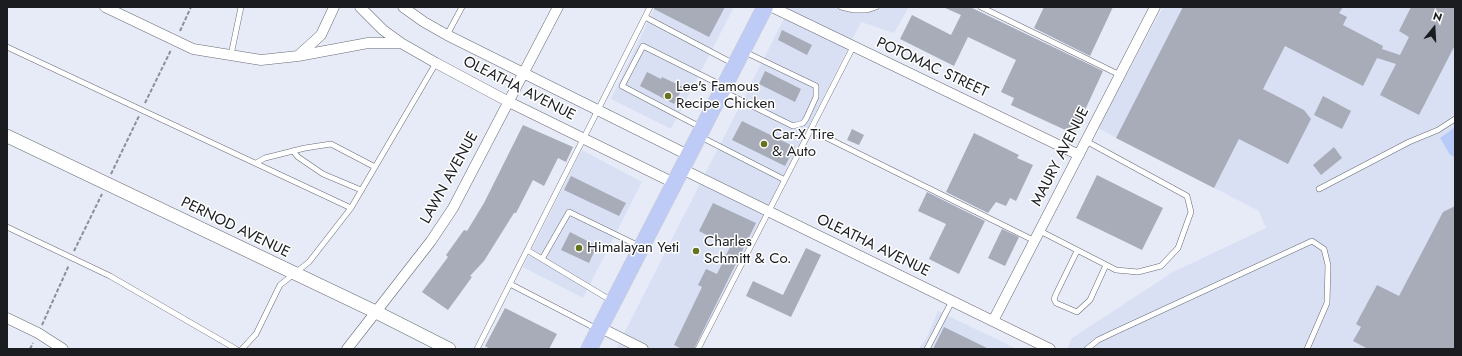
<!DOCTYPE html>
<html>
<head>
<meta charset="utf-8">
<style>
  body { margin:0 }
  #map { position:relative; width:1462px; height:356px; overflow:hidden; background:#e6ebf7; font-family:Jost,sans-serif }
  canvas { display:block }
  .frame { position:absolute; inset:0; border:8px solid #1a1c20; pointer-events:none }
  .north { position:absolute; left:1414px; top:8px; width:40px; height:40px; -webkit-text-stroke:3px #fff; paint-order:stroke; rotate:18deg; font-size:11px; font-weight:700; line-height:16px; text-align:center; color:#1a1c20 }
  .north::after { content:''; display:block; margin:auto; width:14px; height:18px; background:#1a1c20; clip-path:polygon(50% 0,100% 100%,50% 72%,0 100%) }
</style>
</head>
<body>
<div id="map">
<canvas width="1462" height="356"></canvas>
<div class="frame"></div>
<div class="north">N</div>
</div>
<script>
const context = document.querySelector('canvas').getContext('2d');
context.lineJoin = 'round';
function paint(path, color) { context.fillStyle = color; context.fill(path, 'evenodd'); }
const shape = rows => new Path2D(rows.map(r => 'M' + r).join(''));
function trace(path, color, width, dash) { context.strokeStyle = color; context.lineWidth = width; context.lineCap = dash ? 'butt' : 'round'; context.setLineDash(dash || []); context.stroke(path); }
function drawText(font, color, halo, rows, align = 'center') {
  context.font = font + ' Jost,sans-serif'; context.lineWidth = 3; context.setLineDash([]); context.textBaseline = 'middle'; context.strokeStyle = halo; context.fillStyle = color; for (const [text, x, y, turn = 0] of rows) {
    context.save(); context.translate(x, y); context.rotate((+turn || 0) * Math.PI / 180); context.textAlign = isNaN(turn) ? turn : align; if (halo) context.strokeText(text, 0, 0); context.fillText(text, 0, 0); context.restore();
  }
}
const built = shape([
  [655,7,734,7,671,129,611,99],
  [790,7,909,7,894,33,861,22,697,349,616,349],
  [1163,7,1455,7,1455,127,1440,138,1450,155,1455,157,1455,349,1067,349,1072,338,1173,272,1266,228,1259,211,1098,128],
  [582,150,642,182,583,298,523,267],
  [938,311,1017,349,918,349,926,339]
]);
const green = shape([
  [1455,127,1455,157,1450,155,1440,138]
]);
const building = shape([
  [654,7,725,7,709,37,654,9],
  [943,7,970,7,1103,71,1074,134,1011,105,1014,98,1001,92,1016,60,968,37,954,66,900,39,912,15,951,35,961,15],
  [1044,7,1113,7,1090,56,1034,28],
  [1183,7,1343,7,1339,13,1347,17,1343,25,1383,46,1382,49,1400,55,1409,37,1399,31,1411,7,1455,7,1455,45,1419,115,1380,95,1396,64,1377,58,1363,86,1285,46,1263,89,1304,110,1311,119,1288,164,1239,139,1214,188,1116,138],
  [782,30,812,45,807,55,778,40],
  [765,71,801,89,795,102,759,84],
  [647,72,661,79,662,77,683,87,674,104,640,86],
  [1323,96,1351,111,1342,129,1314,115],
  [742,121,795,147,785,166,732,140],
  [523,125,573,147,566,162,558,158,544,186,533,180,516,213,514,213,484,261,470,276,472,277,448,310,422,292,448,257,446,255,464,230,467,231,484,203],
  [852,129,864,135,859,145,847,140],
  [974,133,1019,155,1017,158,1033,165,1016,201,1010,198,1006,206,996,202,988,213,946,192],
  [1334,147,1342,158,1321,175,1313,165],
  [1097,175,1163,208,1142,250,1076,218],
  [571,176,626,203,619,216,564,190],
  [927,192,985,221,959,274,929,259,946,224,918,211],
  [713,203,756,223,694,349,682,349,674,345,702,287,698,285,706,269,717,274,730,247,699,231],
  [1455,206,1455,349,1368,349,1353,341,1361,327,1356,324,1377,285,1399,296,1443,212],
  [1002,229,1019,237,1005,266,988,258],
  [570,232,597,246,589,263,561,250],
  [806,248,821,255,791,317,746,296,753,281,783,295],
  [505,308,557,334,549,349,490,349,485,346],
  [944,327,989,349,933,349]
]);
const path = shape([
  [180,31,191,7],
  [145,103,171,50],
  [111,174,139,116],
  [74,251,102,194],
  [42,325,69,265],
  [30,349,33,343]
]);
const service = shape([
  [841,7,854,10,867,10,876,7],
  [981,7,1120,75],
  [645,17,734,64],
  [447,35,462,7],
  [7,47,351,208],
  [231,55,241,7],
  [724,92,793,126,803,123,806,119,816,97,816,86,745,52],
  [702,128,622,86,643,46,723,86],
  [811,130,1035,241],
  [701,137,785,180],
  [293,151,298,157,323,174,361,190],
  [256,163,265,158,305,148,331,144,375,167],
  [1319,189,1409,142,1438,130,1455,119],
  [7,227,110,276,236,349],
  [1040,231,1116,270,1138,272,1161,266,1178,248,1191,212,1187,196,1086,141],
  [527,250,612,301],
  [1077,251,1056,294,1054,299,1056,303,1077,312,1090,300,1106,265],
  [542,259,569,212,639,246],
  [510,284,597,329],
  [242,349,256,334,280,285,309,262,351,208,436,63],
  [477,349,650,7],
  [698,349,853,47],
  [927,349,952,301],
  [1087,349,1098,340,1117,331,1312,241,1324,249,1328,265,1327,303,1307,349]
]);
const minor = shape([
  [105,7,193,49,261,60,298,56,368,43,401,43],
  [360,7,383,30,401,43,436,63,509,102,674,183],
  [403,7,424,22,447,35,688,155],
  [772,7,1079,155],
  [300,54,321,35,334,7],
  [682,169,1050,349],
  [7,318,38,333,63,349],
  [993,321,1155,7],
  [601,328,643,349],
  [347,349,431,241,453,208,558,7]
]);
const tertiary = shape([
  [7,136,376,312,449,349]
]);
const primary = shape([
  [589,349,765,7]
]);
const markers = [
  [668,96,4,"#64731f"],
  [764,144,4,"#64731f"],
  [579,248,4,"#64731f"],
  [696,251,4,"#64731f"]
];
const streetNames = [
  ["POTOMAC STREET",932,68,25],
  ["OLEATHA AVENUE",519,89,27],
  ["MAURY AVENUE",1061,157,-63],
  ["LAWN AVENUE",450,178,-61],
  ["PERNOD AVENUE",235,228,26],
  ["OLEATHA AVENUE",873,246,26]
];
const poiNames = [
  ["Lee's Famous",676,87],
  ["Recipe Chicken",676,104],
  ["Car-X Tire",772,135],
  ["& Auto",772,152],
  ["Charles",704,242],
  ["Schmitt & Co.",704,259],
  ["Himalayan Yeti",587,248]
];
paint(built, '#d9e0f4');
paint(green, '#b8cafa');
paint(building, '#a7acb8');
trace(service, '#676b76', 6);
trace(minor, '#676b76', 11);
trace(tertiary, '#676b76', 14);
trace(primary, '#cdcdce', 17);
trace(path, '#8b8f98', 2, [4, 2]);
trace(service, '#fff', 5);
trace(minor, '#fff', 10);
trace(tertiary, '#fff', 13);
trace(primary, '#bdcbf6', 16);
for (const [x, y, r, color] of markers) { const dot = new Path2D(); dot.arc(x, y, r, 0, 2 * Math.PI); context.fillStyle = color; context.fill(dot); trace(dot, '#fff', 1.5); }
drawText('15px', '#1a1c20', '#fff', streetNames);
drawText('15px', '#1a1c20', '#fff', poiNames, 'left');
</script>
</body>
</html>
